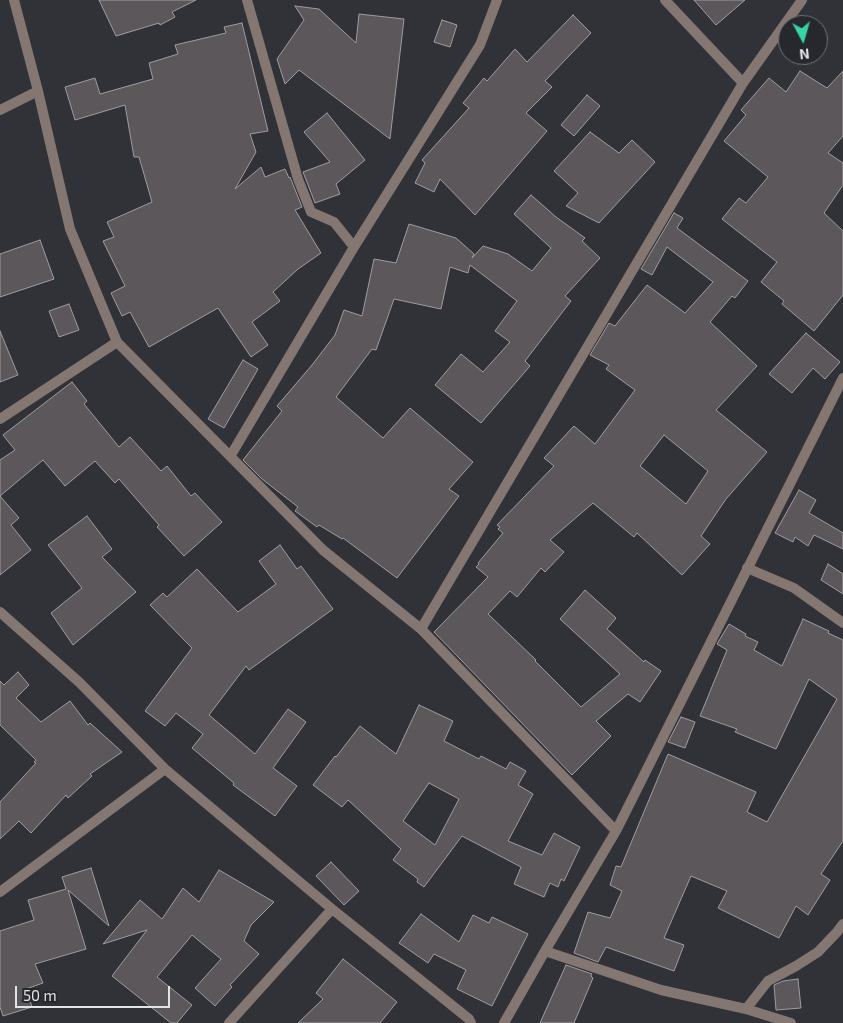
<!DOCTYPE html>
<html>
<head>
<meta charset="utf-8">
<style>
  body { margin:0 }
  #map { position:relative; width:843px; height:1023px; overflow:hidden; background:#303237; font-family:"Exo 2",sans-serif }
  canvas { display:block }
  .north { position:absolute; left:778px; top:15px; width:50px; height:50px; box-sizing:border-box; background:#26282d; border:1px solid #717377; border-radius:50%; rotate:174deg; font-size:14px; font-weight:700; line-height:20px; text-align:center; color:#e1e3e6 }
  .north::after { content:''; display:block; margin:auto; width:18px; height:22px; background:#36d4a7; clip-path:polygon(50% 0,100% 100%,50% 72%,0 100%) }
  .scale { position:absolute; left:15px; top:986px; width:155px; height:22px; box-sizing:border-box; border:2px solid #e1e3e6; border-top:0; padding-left:6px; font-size:15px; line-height:18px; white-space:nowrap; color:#e1e3e6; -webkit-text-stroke:4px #26282d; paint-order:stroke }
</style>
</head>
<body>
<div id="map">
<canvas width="843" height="1023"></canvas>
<div class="north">N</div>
<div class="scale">50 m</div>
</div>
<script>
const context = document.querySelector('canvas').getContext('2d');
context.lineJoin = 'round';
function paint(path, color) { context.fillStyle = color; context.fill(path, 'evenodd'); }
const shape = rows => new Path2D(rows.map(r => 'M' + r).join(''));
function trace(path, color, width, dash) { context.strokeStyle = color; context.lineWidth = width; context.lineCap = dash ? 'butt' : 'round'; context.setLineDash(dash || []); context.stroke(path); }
const building = shape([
  [99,0,196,0,172,12,175,17,160,25,159,23,116,36,99,0],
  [694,0,745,0,716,25,694,0],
  [295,6,319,9,356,43,359,14,404,19,390,139,299,70,285,84,277,59,304,20,295,6],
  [573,15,591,33,545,81,552,87,526,113,547,131,475,215,440,179,434,192,415,183,425,163,422,160,469,108,463,103,484,78,487,81,515,49,527,62,573,15],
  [442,20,457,25,450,47,434,42,442,20],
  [242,23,268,131,250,134,256,152,235,189,261,167,265,177,285,169,289,178,290,177,302,207,295,210,321,253,298,269,273,292,280,301,252,322,268,345,251,357,218,308,149,347,130,312,122,316,111,293,125,286,103,241,114,237,107,222,152,202,139,157,134,157,125,105,75,120,65,87,95,78,100,94,153,79,149,63,178,54,175,45,226,33,224,27,242,23],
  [800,71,827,88,843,71,843,136,828,153,843,163,843,185,824,213,843,231,843,295,814,331,782,304,784,301,761,282,777,262,722,219,739,198,746,203,768,177,724,141,746,115,741,110,769,78,786,92,800,71],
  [587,95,600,106,574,136,561,125,587,95],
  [327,113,365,160,336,184,340,194,315,203,303,172,330,162,304,132,327,113],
  [590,132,619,153,632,140,655,162,599,223,566,206,578,193,554,171,590,132],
  [531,195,556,217,585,238,582,241,600,258,565,296,571,301,525,361,530,366,481,423,435,385,461,354,483,372,510,342,495,331,517,301,470,265,468,273,450,267,441,309,394,299,376,350,372,349,336,397,383,438,410,408,473,462,449,489,459,496,397,578,343,538,342,539,319,525,317,527,295,511,298,507,262,479,243,460,282,411,277,406,312,365,335,335,344,310,362,316,374,259,396,263,409,224,456,238,474,254,472,258,483,246,508,254,532,271,551,248,514,214,531,195],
  [674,213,683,218,677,228,748,281,735,298,732,296,710,322,757,366,716,410,767,452,726,499,701,536,710,544,682,575,637,533,634,537,593,503,550,540,564,552,545,572,541,568,517,597,510,591,488,614,536,660,535,661,581,707,620,674,560,619,585,590,616,618,607,629,644,662,645,660,661,671,640,702,628,694,596,721,611,736,572,775,434,632,488,577,476,567,479,564,478,563,503,533,498,529,500,527,497,525,554,466,544,458,574,426,595,444,635,390,606,369,609,365,590,355,609,323,615,326,647,285,685,313,713,282,667,247,652,275,641,269,674,213],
  [664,435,708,471,686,504,640,466,664,435],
  [40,240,54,279,0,297,0,254,40,240],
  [69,304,79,330,59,337,49,311,69,304],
  [0,331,18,375,0,382,0,331],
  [806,333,840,362,825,379,813,368,792,393,769,374,806,333],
  [243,360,258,369,224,428,208,419,243,360],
  [72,382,87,401,84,404,119,447,130,437,161,471,167,466,191,496,195,493,222,522,184,556,157,527,159,525,119,479,115,483,95,461,65,486,43,460,0,496,0,460,15,450,3,435,72,382],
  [799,490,816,500,809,513,843,533,843,549,814,535,808,546,795,537,793,542,775,533,799,490],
  [0,496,19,518,11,525,31,550,0,575,0,496],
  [87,516,112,549,102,557,136,592,73,645,51,613,82,588,48,545,87,516],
  [280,545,297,569,301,566,333,609,249,670,246,666,209,715,255,754,288,709,306,722,273,768,297,786,275,816,233,785,234,783,192,748,203,734,176,713,165,726,145,711,192,648,150,605,163,593,167,597,197,569,238,612,276,584,259,561,280,545],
  [828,564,843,574,843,594,821,580,828,564],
  [803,619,829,631,828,633,843,640,843,841,821,874,830,880,808,915,796,906,779,938,718,908,727,891,691,876,664,938,684,945,674,971,606,947,598,962,574,953,588,912,610,918,622,891,610,885,616,866,621,867,668,754,756,792,747,812,767,822,837,699,809,679,776,749,735,732,737,729,700,716,727,650,717,644,729,624,746,634,745,636,758,642,754,650,782,666,803,619],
  [18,672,29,685,16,698,41,722,70,701,88,725,90,723,122,752,90,774,92,776,68,798,66,795,31,833,19,821,0,839,0,802,36,763,34,762,36,760,0,725,0,681,4,685,18,672],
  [419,705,453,721,444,741,479,759,481,756,506,769,510,762,526,771,518,785,533,794,508,841,542,855,554,833,580,847,564,881,561,879,558,887,550,883,544,897,514,884,521,867,462,836,424,887,417,882,418,879,393,860,401,849,348,800,342,807,313,785,335,756,336,757,360,726,396,754,419,705],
  [429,783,459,799,435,845,403,821,429,783],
  [681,717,695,722,685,748,668,742,681,717],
  [331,862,359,891,344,905,316,876,331,862],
  [91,868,109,926,68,890,86,949,35,964,43,983,26,989,32,1007,3,1016,0,1007,0,931,34,920,28,900,66,889,62,877,91,868],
  [219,870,274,902,251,925,244,941,259,954,230,985,232,987,215,1006,195,988,221,959,192,935,157,977,192,1005,177,1023,171,1023,112,976,147,930,103,944,140,900,162,919,183,888,199,902,219,870],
  [421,914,459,942,473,915,489,923,492,917,528,934,492,1006,457,989,466,970,434,954,428,963,399,943,421,914],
  [343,959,397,1002,380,1023,298,1023,323,999,316,993,343,959],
  [566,965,592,974,591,976,593,978,574,1023,540,1023,566,965],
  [798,979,801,1008,776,1010,774,985,783,981,798,979]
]);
const street = shape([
  [14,0,38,91,70,229,117,342,323,550,421,629,616,831],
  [247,0,298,179,311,212,334,222,354,247],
  [665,0,743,83],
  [0,110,38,91],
  [0,419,117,342],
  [231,455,354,247,480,45,497,0],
  [747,568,794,588,843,623],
  [0,612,79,682,165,769,332,909,469,1019,471,1023],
  [421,629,743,83,802,0],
  [0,892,165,769],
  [545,951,661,990,746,1009,791,1023],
  [746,1009,768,981,796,966,818,952,837,932,843,924],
  [229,1023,332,909],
  [504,1023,545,951,616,831,843,378]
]);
paint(building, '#5b575b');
trace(building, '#a09ca1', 1);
trace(street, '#847771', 10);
</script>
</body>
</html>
